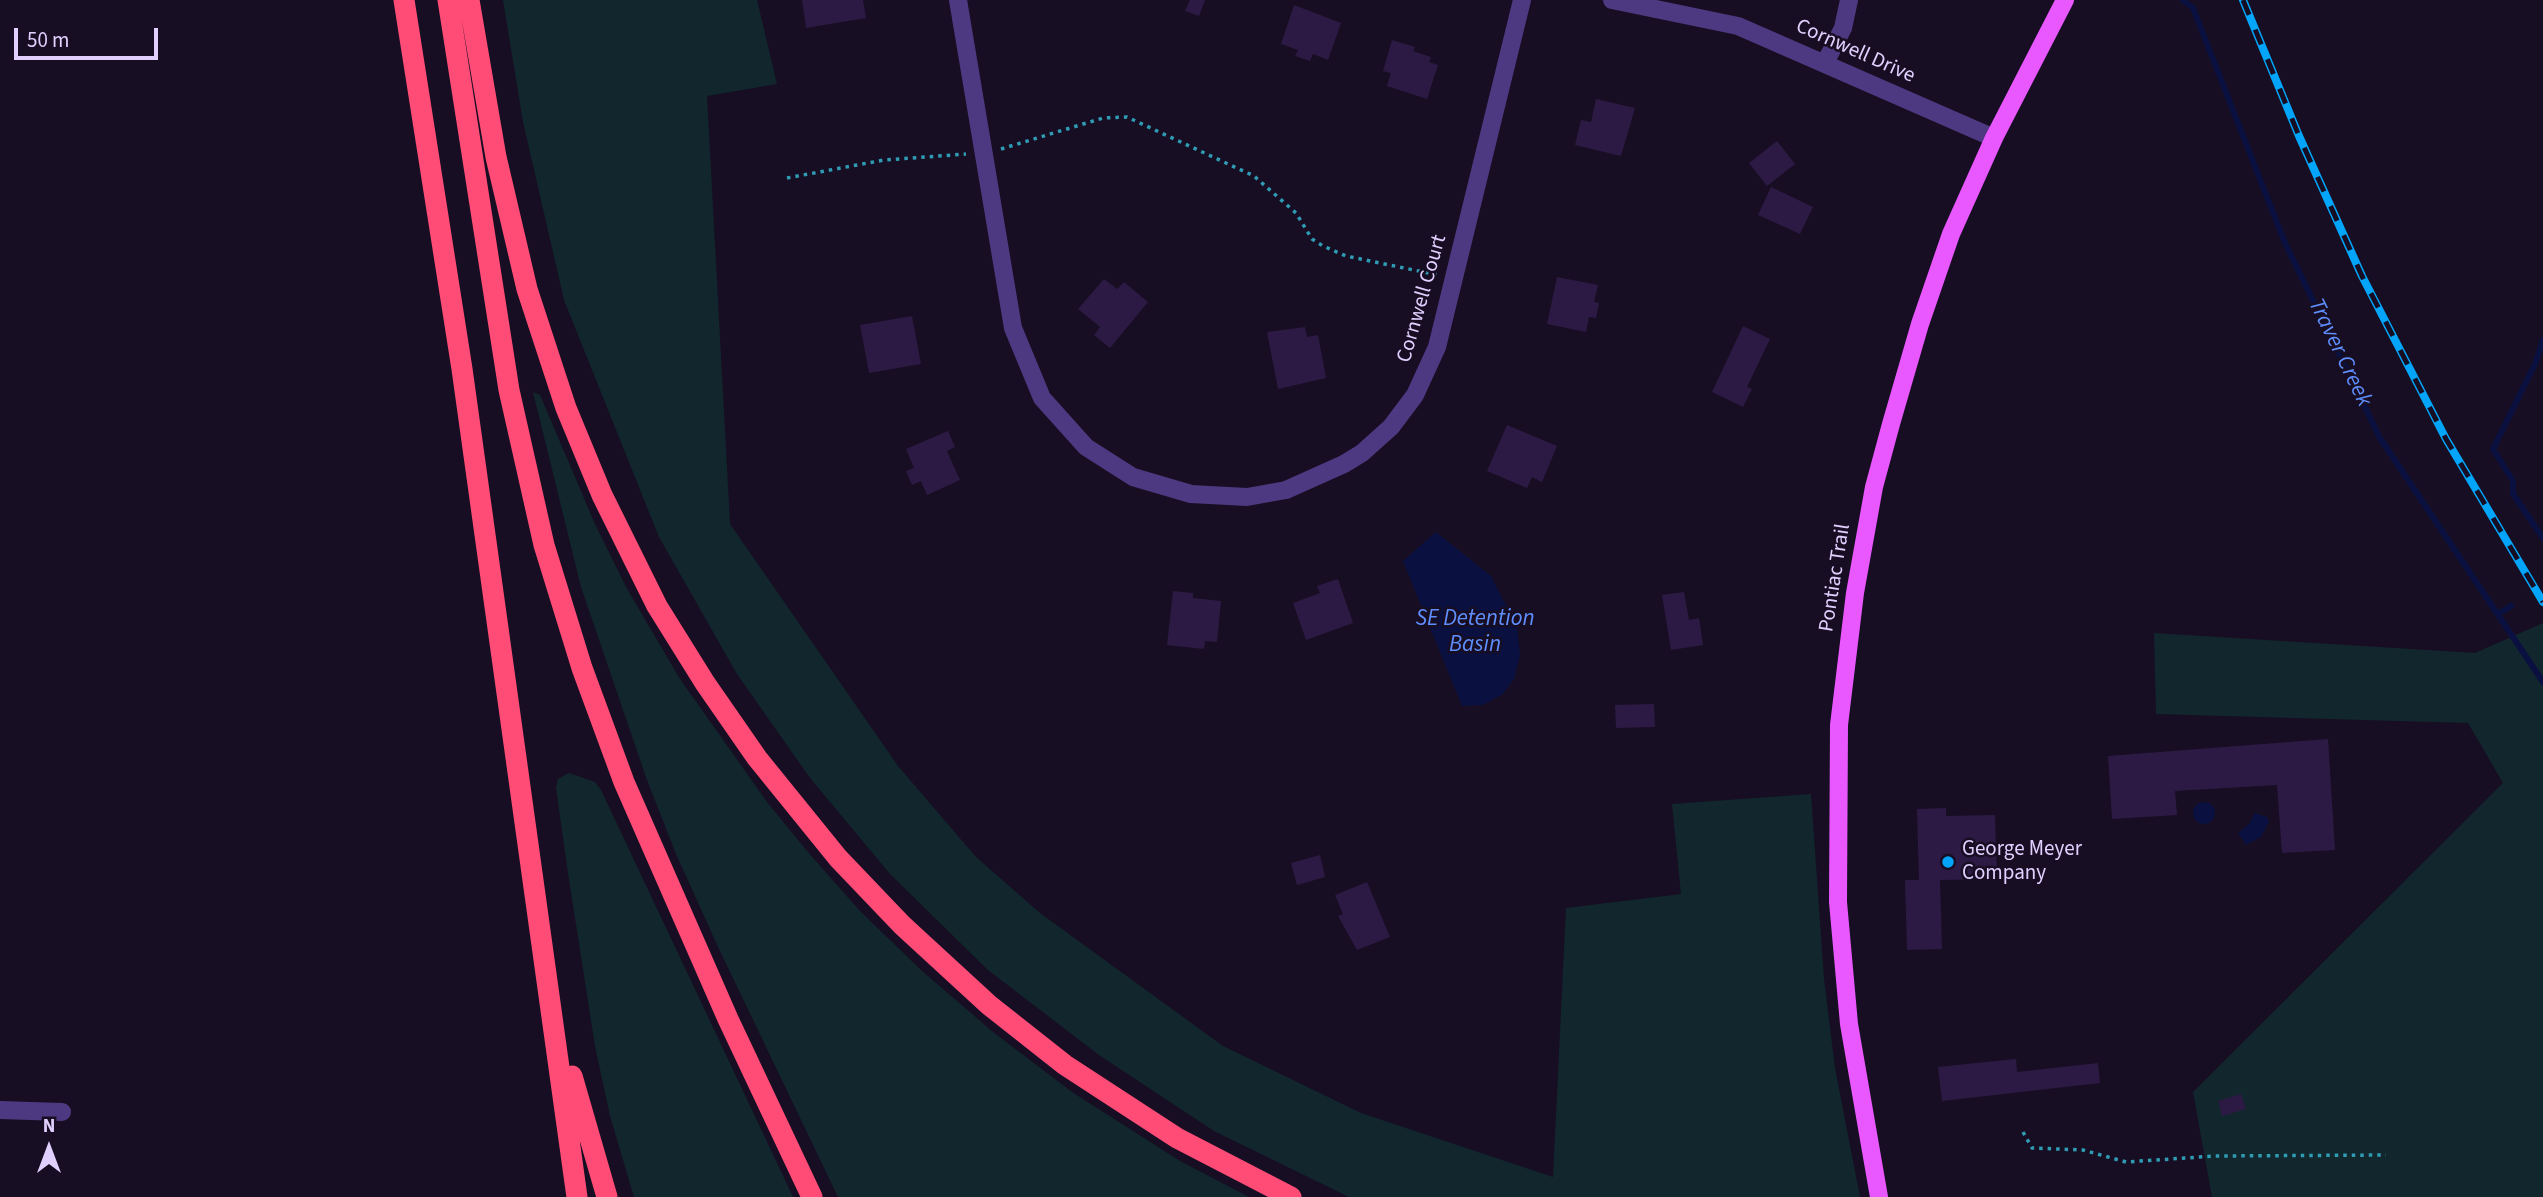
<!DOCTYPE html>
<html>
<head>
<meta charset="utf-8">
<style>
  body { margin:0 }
  #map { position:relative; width:2543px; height:1197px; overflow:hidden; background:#170e23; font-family:"Source Sans 3",sans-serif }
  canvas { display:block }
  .north { position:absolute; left:14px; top:1113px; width:70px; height:70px; -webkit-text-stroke:5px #170e23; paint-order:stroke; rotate:0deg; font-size:19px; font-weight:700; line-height:28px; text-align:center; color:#e1d0ff }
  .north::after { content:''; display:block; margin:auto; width:24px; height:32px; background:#e1d0ff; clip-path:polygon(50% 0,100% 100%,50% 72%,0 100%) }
  .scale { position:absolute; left:14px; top:28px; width:144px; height:32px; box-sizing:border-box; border:4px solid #e1d0ff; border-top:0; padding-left:9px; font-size:21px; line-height:24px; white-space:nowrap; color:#e1d0ff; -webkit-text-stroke:5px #170e23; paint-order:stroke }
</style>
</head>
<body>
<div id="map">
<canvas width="2543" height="1197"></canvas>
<div class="north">N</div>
<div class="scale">50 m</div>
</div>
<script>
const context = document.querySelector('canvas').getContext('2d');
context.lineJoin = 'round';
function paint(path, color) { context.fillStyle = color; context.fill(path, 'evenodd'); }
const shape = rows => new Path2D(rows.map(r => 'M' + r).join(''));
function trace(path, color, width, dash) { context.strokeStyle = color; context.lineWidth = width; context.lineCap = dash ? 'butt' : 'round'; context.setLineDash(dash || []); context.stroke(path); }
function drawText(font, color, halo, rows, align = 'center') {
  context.font = font + ' "Source Sans 3",sans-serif'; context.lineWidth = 5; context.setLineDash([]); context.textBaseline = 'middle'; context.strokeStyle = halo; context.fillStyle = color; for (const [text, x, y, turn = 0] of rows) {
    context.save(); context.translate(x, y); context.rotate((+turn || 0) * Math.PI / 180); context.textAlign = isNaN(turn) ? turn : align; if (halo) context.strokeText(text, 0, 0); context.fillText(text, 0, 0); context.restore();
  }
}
const green = shape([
  [503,0,757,0,777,84,707,96,730,524,898,766,976,857,1040,913,1223,1046,1361,1113,1553,1177,1566,908,1681,894,1672,804,1811,794,1824,979,1835,1068,1860,1197,1349,1197,1214,1131,1099,1055,988,970,890,874,810,778,737,674,659,537,564,300,523,122],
  [533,392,540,395,595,524,626,587,680,679,767,802,807,851,859,910,921,970,993,1032,1072,1092,1180,1161,1249,1197,838,1197,719,949,676,854,647,780,581,587],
  [2543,623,2543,1197,2212,1197,2193,1092,2503,783,2468,723,2156,714,2154,633,2475,653],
  [569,773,595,782,601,790,793,1197,634,1197,610,1116,595,1046,568,873,556,788,558,779]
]);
const water = shape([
  [1436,532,1491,576,1517,627,1520,655,1514,679,1503,694,1483,705,1462,706,1403,561],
  '2193 813a11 11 0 1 1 22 0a11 11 0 1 1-22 0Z',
  [2255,813,2267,817,2269,822,2261,837,2246,845,2238,833,2249,824]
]);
const stream = shape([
  [2183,0,2193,8,2285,243,2380,438,2543,682],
  [2543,340,2535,364,2493,449,2513,481,2513,494,2543,538],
  [2498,614,2511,606]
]);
const building = shape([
  [802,0,863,0,866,18,806,28],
  [1190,0,1205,0,1199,16,1185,11],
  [1294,5,1341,23,1328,60,1313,54,1310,61,1295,56,1298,50,1281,44],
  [1392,40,1415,47,1413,51,1431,57,1429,62,1438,65,1427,99,1387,86,1391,73,1383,71],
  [1596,99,1635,108,1621,156,1575,145,1581,120,1591,122],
  [1777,141,1795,164,1767,186,1749,163],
  [1771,187,1813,207,1800,234,1758,215],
  [1557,277,1598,285,1594,302,1599,303,1596,318,1589,317,1586,332,1547,324],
  [1104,279,1117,289,1124,282,1148,302,1110,348,1094,335,1100,327,1078,309],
  [912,316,921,364,869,373,860,325],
  [1743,326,1770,339,1747,387,1752,389,1743,407,1712,392],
  [1305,327,1307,337,1318,335,1326,378,1278,389,1267,332],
  [1507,425,1557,446,1542,482,1532,477,1527,488,1487,471],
  [948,431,955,447,947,451,960,480,927,495,921,481,912,485,906,471,914,468,906,449],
  [1338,579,1353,623,1306,640,1293,603,1320,593,1317,586],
  [1173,591,1193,593,1193,598,1221,601,1217,642,1205,641,1204,649,1167,645],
  [1684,592,1689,620,1699,618,1703,645,1671,650,1662,595],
  [1654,704,1655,727,1616,728,1615,705],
  [2328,739,2335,850,2282,853,2277,785,2175,791,2177,815,2112,819,2108,756],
  [1946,808,1946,816,1995,815,1997,879,1940,880,1942,949,1907,950,1905,880,1919,880,1917,809],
  [1320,855,1325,877,1297,885,1291,863],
  [1367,882,1390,937,1357,950,1338,916,1343,914,1335,895],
  [2016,1059,2017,1072,2098,1063,2100,1083,1942,1101,1938,1067],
  [2241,1094,2246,1109,2222,1116,2218,1101]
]);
const path = shape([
  [1001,149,1103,118,1127,117,1254,176,1296,213,1312,239,1323,246,1346,256,1438,275],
  [787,178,884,160,966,154],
  [2023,1132,2032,1148,2083,1150,2126,1162,2215,1156,2386,1155]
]);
const minor = shape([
  [958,0,1013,328,1042,398,1086,447,1133,477,1191,494,1247,497,1286,490,1344,464,1362,453,1391,427,1415,395,1437,347,1522,0],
  [1612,0,1738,26,1994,138],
  [1825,63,1843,28,1849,0],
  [0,1110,62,1112]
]);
const major = shape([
  [1879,1197,1849,1024,1838,902,1839,725,1855,593,1874,487,1891,424,1920,324,1951,234,1994,138,2065,0]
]);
const highway = shape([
  [404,0,462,369,577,1197],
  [448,0,509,390,544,545,582,668,624,782,728,1019,812,1197],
  [469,0,496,157,527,289,566,408,602,495,657,606,705,683,757,758,838,858,902,925,989,1005,1065,1065,1177,1138,1291,1197],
  [572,1076,607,1197]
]);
const rail = shape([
  [2243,0,2299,136,2362,276,2446,439,2543,602]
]);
const markers = [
  [1948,862,7,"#02a5f9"]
];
const streetNames = [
  ["Cornwell Drive",1855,52,24],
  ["Cornwell Court",1423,299,-74],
  ["Pontiac Trail",1836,578,-81]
];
const poiNames = [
  ["George Meyer",1962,850],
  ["Company",1962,874]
];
const waterNames = [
  ["Traver Creek",2339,353,64],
  ["SE Detention",1475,620],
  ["Basin",1475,646]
];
paint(green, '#11272d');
paint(water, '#0a1140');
trace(stream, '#0a1140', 6);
paint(building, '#2d1a44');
trace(path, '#2f9cb4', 3.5, [3.5, 5]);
trace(minor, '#4d3981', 18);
trace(major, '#e858fe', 18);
trace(highway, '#fe4c76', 21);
trace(rail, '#02a5f9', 8);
trace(rail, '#170e23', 5, [16]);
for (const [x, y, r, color] of markers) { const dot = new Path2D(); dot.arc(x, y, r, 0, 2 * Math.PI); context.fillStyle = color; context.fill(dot); trace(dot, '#170e23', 2.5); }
drawText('21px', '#e1d0ff', '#170e23', streetNames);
drawText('21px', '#e1d0ff', '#170e23', poiNames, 'left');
drawText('italic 23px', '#5f8efe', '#170e23', waterNames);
</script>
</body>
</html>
